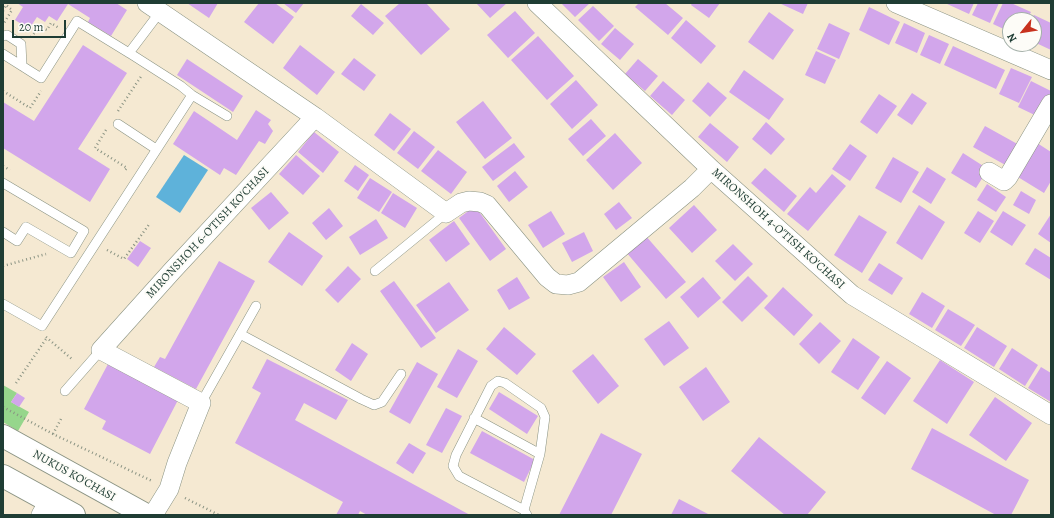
<!DOCTYPE html>
<html>
<head>
<meta charset="utf-8">
<style>
  body { margin:0 }
  #map { position:relative; width:1054px; height:518px; overflow:hidden; background:#f5e9d2; font-family:Alegreya,serif }
  canvas { display:block }
  .frame { position:absolute; inset:0; border:4px solid #1f3d34; pointer-events:none }
  .north { position:absolute; left:1002px; top:12px; width:40px; height:40px; box-sizing:border-box; background:#fdfcf7; border:1px solid #a4b0a9; border-radius:50%; rotate:240deg; font-size:11px; font-weight:700; line-height:16px; text-align:center; color:#1f3d34 }
  .north::after { content:''; display:block; margin:auto; width:14px; height:18px; background:#c8321e; clip-path:polygon(50% 0,100% 100%,50% 72%,0 100%) }
  .scale { position:absolute; left:12px; top:20px; width:54px; height:18px; box-sizing:border-box; border:2px solid #1f3d34; border-top:0; padding-left:5px; font-size:12px; line-height:14px; white-space:nowrap; color:#1f3d34; -webkit-text-stroke:3px #fdfcf7; paint-order:stroke }
</style>
</head>
<body>
<div id="map">
<canvas width="1054" height="518"></canvas>
<div class="frame"></div>
<div class="north">N</div>
<div class="scale">20 m</div>
</div>
<script>
const context = document.querySelector('canvas').getContext('2d');
context.lineJoin = 'round';
function paint(path, color) { context.fillStyle = color; context.fill(path, 'evenodd'); }
const shape = rows => new Path2D(rows.map(r => 'M' + r).join(''));
function trace(path, color, width, dash) { context.strokeStyle = color; context.lineWidth = width; context.lineCap = dash ? 'butt' : 'round'; context.setLineDash(dash || []); context.stroke(path); }
function drawText(font, color, halo, rows, align = 'center') {
  context.font = font + ' Alegreya,serif'; context.lineWidth = 3.5; context.setLineDash([]); context.textBaseline = 'middle'; context.strokeStyle = halo; context.fillStyle = color; for (const [text, x, y, turn = 0] of rows) {
    context.save(); context.translate(x, y); context.rotate((+turn || 0) * Math.PI / 180); context.textAlign = isNaN(turn) ? turn : align; if (halo) context.strokeText(text, 0, 0); context.fillText(text, 0, 0); context.restore();
  }
}
const green = shape([
  [3,385,17,393,11,402,29,412,18,431,3,422]
]);
const water = shape([
  [184,155,208,170,180,213,156,197]
]);
const building = shape([
  [17,3,116,3,127,10,111,36,88,22,90,18,68,4,57,21,49,16,45,22,37,17,29,29,15,20,23,7],
  [187,3,218,3,209,18],
  [259,3,275,3,294,17,273,44,244,22],
  [283,3,304,3,296,13],
  [400,3,426,3,450,29,421,55,385,16],
  [476,3,507,3,490,18],
  [561,3,590,3,575,17],
  [639,3,665,3,683,18,668,35,635,7],
  [692,3,720,3,709,18,691,5],
  [779,3,808,3,803,14],
  [945,3,974,3,969,14],
  [978,3,999,3,990,23,972,15],
  [1003,3,1011,3,1031,12,1027,20,1010,20,1010,32,993,24],
  [361,4,384,23,373,35,351,16],
  [593,6,614,26,599,41,578,20],
  [869,7,900,22,889,45,859,30],
  [515,11,535,33,508,58,487,35],
  [769,12,794,30,773,60,748,42],
  [1034,15,1051,23,1051,50,1034,42,1034,20,1031,20],
  [686,20,716,46,701,64,671,38],
  [829,23,850,33,839,59,817,49],
  [904,23,925,33,917,53,895,43],
  [615,28,634,44,620,60,601,44],
  [929,35,949,44,940,64,920,55],
  [538,36,574,76,547,100,511,60],
  [83,45,127,73,78,149,110,169,90,202,3,148,3,102,34,121],
  [300,45,335,72,317,95,283,68],
  [953,46,1005,70,996,89,944,65],
  [816,51,836,60,825,84,805,75],
  [354,58,376,75,364,91,341,74],
  [187,59,243,96,233,112,177,75],
  [638,59,658,76,645,91,625,74],
  [1011,68,1032,77,1019,103,999,94],
  [744,70,784,99,769,120,729,92],
  [576,80,598,105,572,129,550,104],
  [663,81,685,100,672,115,650,96],
  [1031,81,1051,91,1051,95,1041,118,1018,107],
  [708,82,727,98,710,117,692,101],
  [912,93,927,103,912,125,897,115],
  [879,94,897,106,877,134,860,122],
  [483,101,512,138,485,159,456,122],
  [256,110,271,120,268,124,273,131,265,144,259,141,236,175,224,168,220,175,173,144,194,111,237,140],
  [390,113,411,129,394,151,374,135],
  [591,119,606,136,583,156,568,139],
  [766,122,785,139,771,155,752,139],
  [710,123,739,147,727,162,698,137],
  [985,126,1021,146,1009,167,973,147],
  [414,131,435,147,418,169,397,153],
  [314,132,339,152,323,173,298,152],
  [615,133,642,163,613,190,586,160],
  [1034,141,1051,152,1051,181,1044,193,1013,174],
  [514,143,525,157,493,181,482,167],
  [850,144,867,156,850,181,832,169],
  [438,150,467,172,451,194,421,171],
  [963,153,988,169,976,188,951,173],
  [296,155,320,176,303,195,279,174],
  [893,157,919,172,901,203,875,188],
  [355,165,369,175,358,191,344,181],
  [927,167,946,179,931,204,912,192],
  [765,168,797,196,784,212,751,183],
  [515,171,528,187,509,202,497,186],
  [832,174,846,186,808,231,787,214,810,187,816,193],
  [370,178,392,192,379,212,357,198],
  [987,184,1006,197,996,212,977,200],
  [1021,191,1036,200,1029,214,1013,205],
  [271,192,289,213,269,230,251,208],
  [393,193,417,208,405,228,381,213],
  [619,202,632,218,616,230,604,214],
  [694,205,717,230,692,253,669,228],
  [919,205,945,222,922,260,896,243],
  [475,206,506,249,490,261,459,218],
  [329,208,343,226,326,240,312,223],
  [551,211,565,234,543,248,528,225],
  [978,211,994,221,980,243,964,233],
  [1003,211,1026,225,1012,246,990,232],
  [1051,214,1051,243,1038,234],
  [859,215,887,232,862,273,834,255],
  [376,219,388,238,360,255,349,237],
  [454,221,470,244,446,262,429,240],
  [289,232,323,256,302,286,268,262],
  [584,232,593,251,572,262,562,243],
  [645,235,686,282,666,299,626,252],
  [140,241,151,248,138,267,127,259],
  [733,244,753,264,735,281,715,261],
  [1035,248,1051,258,1051,280,1025,264],
  [219,261,255,281,196,389,154,367,160,357,165,359],
  [624,262,641,287,621,302,603,277],
  [879,263,903,278,892,295,868,280],
  [348,266,361,279,338,303,325,290],
  [748,276,768,296,742,322,722,302],
  [517,277,530,298,509,310,497,290],
  [703,277,721,298,698,318,680,297],
  [394,281,436,338,421,348,380,291],
  [449,282,469,310,436,333,416,305],
  [783,287,813,315,794,336,764,308],
  [922,292,945,306,932,328,909,314],
  [948,309,975,325,961,346,935,330],
  [669,321,689,348,664,366,644,339],
  [820,322,841,341,819,364,799,344],
  [504,327,536,354,517,375,486,349],
  [977,327,1007,346,994,367,964,348],
  [853,338,880,357,858,390,831,372],
  [352,343,368,354,351,381,335,370],
  [1012,348,1038,365,1025,386,999,369],
  [458,349,478,361,457,398,437,387],
  [593,354,619,386,598,404,572,371],
  [267,359,348,400,336,420,304,403,295,420,470,515,367,515,360,511,358,515,336,515,343,502,235,443,261,393,252,388],
  [940,360,974,382,947,424,913,401],
  [887,361,911,378,885,415,861,398],
  [417,362,438,374,410,424,389,412],
  [108,364,178,400,150,454,102,429,106,421,84,409],
  [706,367,730,402,703,421,679,387],
  [1041,367,1051,373,1051,402,1028,388],
  [499,392,538,416,527,434,489,409],
  [17,393,25,398,19,407,11,402],
  [995,397,1032,423,1006,461,969,435],
  [446,408,462,416,442,453,426,445],
  [932,428,1029,480,1011,515,996,515,911,469],
  [482,431,535,460,524,482,470,453],
  [601,433,642,454,611,515,559,515],
  [759,437,826,492,807,515,785,515,731,471],
  [409,443,426,453,413,474,396,463],
  [679,499,710,515,671,515]
]);
const path = shape([
  [3,11,6,5,12,10,4,23],
  [31,37,39,27,47,30,51,23,59,28],
  [3,91,30,108,41,91],
  [118,111,142,75],
  [106,130,95,148,127,168,125,170],
  [3,166,10,170],
  [107,250,124,259,150,223],
  [3,266,46,254],
  [46,337,73,360],
  [16,383,46,339],
  [3,407,53,434,152,481],
  [53,434,62,417],
  [185,498,219,515]
]);
const lane = shape([
  [3,36,7,35,21,44,22,66],
  [129,53,160,12],
  [3,54,41,78,77,21,134,56,181,86,192,95,227,116],
  [118,124,156,149],
  [3,183,84,231,71,253,26,227,17,241,3,232],
  [375,271,446,213],
  [3,304,42,326,192,95],
  [240,334,361,399,374,405,382,402,401,374],
  [65,391,101,350],
  [201,403,256,306],
  [474,418,540,454],
  [524,510,540,454,545,417,541,408,505,383,498,381,491,386,456,455,453,466,459,476,524,510,527,515]
]);
const street = shape([
  [147,3,315,117,446,213,461,203,469,201,480,202,487,205,547,277,556,284,568,285,579,282,692,188,711,169],
  [537,3,711,169,852,295,1051,415],
  [896,3,1051,70],
  [989,172,1004,181,1008,177,1051,104],
  [41,515,49,501],
  [153,515,169,489,177,463,201,403,101,350,172,271,315,117]
]);
const primary = shape([
  [3,436,146,515],
  [3,476,74,515]
]);
const streetNames = [
  ["MIRONSHOH 4-O'TISH KO'CHASI",778,229,42],
  ["MIRONSHOH 6-O'TISH KO'CHASI",208,233,-47],
  ["NUKUS KO'CHASI",74,476,29]
];
paint(green, '#96d68c');
paint(water, '#5eb2da');
paint(building, '#d2a6eb');
trace(lane, '#8a9383', 10);
trace(street, '#8a9383', 20);
trace(primary, '#8a9383', 24);
trace(path, '#8a9383', 2.5, [1, 3]);
trace(lane, '#fff', 9);
trace(street, '#fff', 19);
trace(primary, '#fff', 22);
drawText('12px', '#1f3d34', '#fdfcf7', streetNames);
</script>
</body>
</html>
